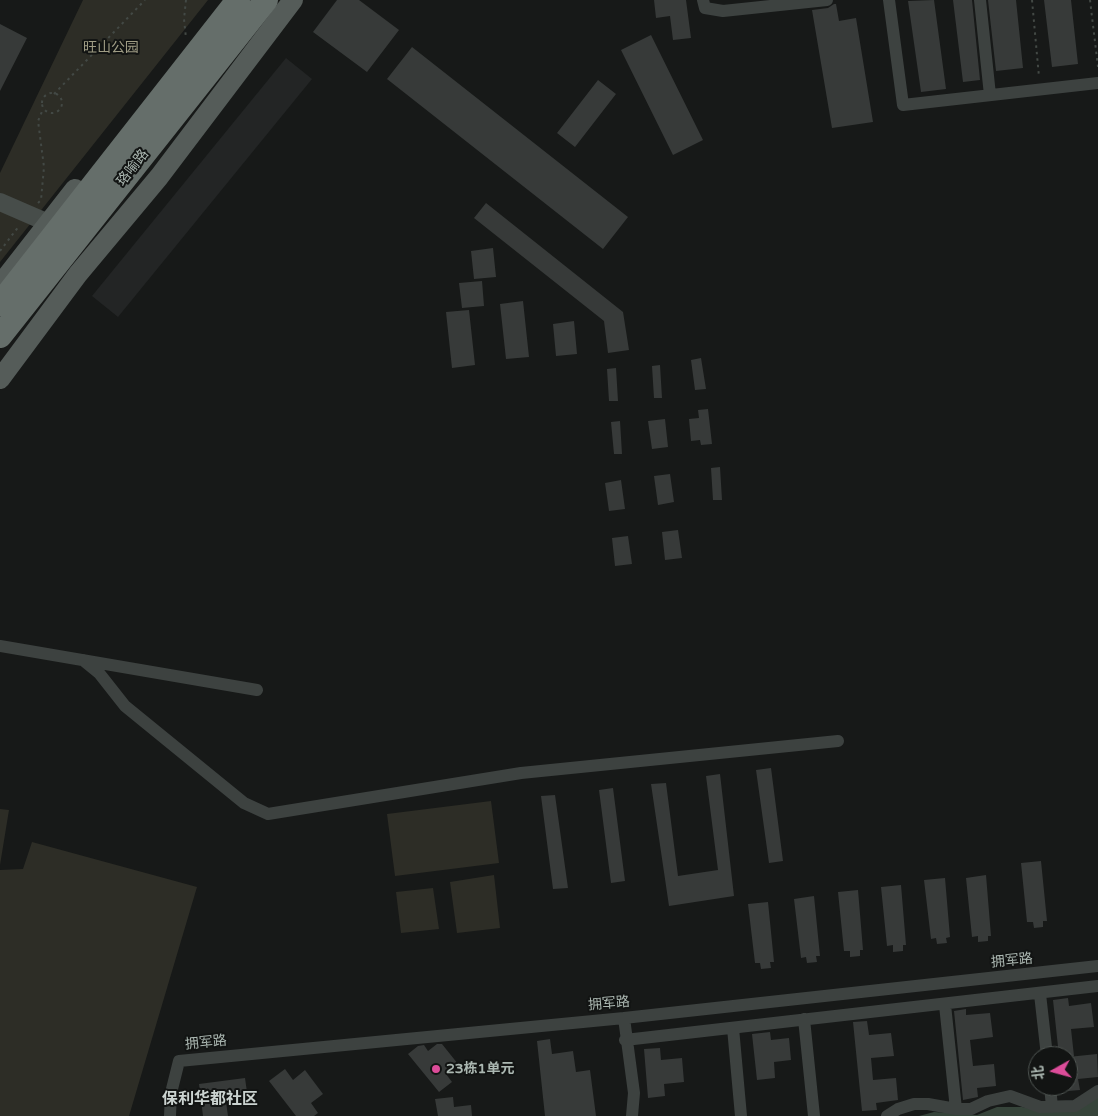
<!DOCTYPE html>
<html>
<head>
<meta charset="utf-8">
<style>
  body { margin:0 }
  #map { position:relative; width:1098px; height:1116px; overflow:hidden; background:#171918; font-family:"Varela Round","Noto Sans SC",sans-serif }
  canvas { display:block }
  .north { position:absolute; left:1028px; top:1046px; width:50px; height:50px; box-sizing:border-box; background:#121413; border:1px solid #4f5552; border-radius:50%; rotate:263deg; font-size:14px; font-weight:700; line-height:20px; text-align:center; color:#abb7b1 }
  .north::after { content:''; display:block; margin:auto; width:18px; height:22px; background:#dc4c99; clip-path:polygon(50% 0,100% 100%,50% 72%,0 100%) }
</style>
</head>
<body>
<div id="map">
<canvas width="1098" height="1116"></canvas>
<div class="north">北</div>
</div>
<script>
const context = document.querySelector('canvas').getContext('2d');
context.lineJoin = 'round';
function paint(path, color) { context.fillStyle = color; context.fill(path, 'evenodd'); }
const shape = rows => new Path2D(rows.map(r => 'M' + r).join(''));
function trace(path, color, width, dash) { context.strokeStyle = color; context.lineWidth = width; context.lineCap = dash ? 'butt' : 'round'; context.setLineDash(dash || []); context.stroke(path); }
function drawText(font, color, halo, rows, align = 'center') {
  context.font = font + ' "Varela Round","Noto Sans SC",sans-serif'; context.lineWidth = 4; context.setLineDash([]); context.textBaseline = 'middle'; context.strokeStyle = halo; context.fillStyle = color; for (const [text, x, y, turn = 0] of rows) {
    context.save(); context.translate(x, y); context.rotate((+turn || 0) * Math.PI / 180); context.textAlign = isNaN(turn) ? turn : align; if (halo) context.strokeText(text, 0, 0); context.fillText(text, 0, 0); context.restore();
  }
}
const built = shape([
  [286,58,312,79,118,317,92,296]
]);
const green = shape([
  [83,0,208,0,0,262,0,173],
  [491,801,499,863,395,876,387,814],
  [0,809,9,810,0,865],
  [32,842,197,887,129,1116,0,1116,0,870,23,869],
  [494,875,500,928,457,933,450,882],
  [433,888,439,929,401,933,396,892]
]);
const water = shape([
  [1098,1096,1098,1116,919,1116,934,1112,977,1115,997,1107,1022,1107,1045,1112]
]);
const building = shape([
  [337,0,359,0,399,30,367,72,313,32],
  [654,0,686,0,691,38,673,40,670,16,656,18],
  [934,0,946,89,921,92,908,1],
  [953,0,972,0,980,80,963,82],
  [988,0,1016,0,1023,68,996,71],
  [1044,0,1071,0,1078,64,1052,67],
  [834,4,836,4,839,21,856,18,873,122,832,128,812,10,828,8],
  [0,24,27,38,0,91],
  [651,35,703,140,673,155,621,50],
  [412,47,628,217,603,249,387,79],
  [598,80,616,94,575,147,557,133],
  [486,203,623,312,629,350,608,353,604,321,474,218],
  [493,248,496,277,474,279,471,251],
  [482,281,484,306,462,308,459,283],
  [523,301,529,357,506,359,500,304],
  [469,310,475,365,452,368,446,312],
  [574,321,577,354,556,356,553,324],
  [701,358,706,389,695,390,691,360],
  [660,365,662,398,654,398,652,366],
  [616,368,618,401,609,401,607,369],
  [708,409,712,444,701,445,700,440,691,441,689,419,699,418,698,410],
  [665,419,668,447,652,449,648,421],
  [620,421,622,454,614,454,611,422],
  [720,467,722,500,713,500,711,468],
  [670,474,674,502,658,505,654,476],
  [621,480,625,509,609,511,605,483],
  [678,530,682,558,665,560,662,532],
  [628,536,632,564,615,566,612,538],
  [771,768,783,861,769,863,756,770],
  [720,774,734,896,669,906,651,784,666,783,678,876,718,870,706,776],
  [613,788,625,881,611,883,599,790],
  [555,795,568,888,553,889,541,796],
  [1041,861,1047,921,1043,921,1043,927,1034,928,1033,922,1027,922,1021,863],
  [986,875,991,936,988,936,988,941,978,942,978,936,972,937,966,878],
  [945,878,950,937,946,938,947,943,937,944,936,938,931,939,924,880],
  [901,885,906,945,903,945,903,951,893,952,893,945,887,946,881,887],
  [858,890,863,950,860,950,860,956,850,957,850,951,844,951,838,892],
  [814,896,820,956,816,956,817,962,807,963,806,957,801,958,794,899],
  [768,902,774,962,770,962,771,968,761,969,760,963,755,963,748,904],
  [1068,998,1069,1006,1091,1003,1094,1027,1071,1029,1074,1056,1059,1056,1053,1000],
  [966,1009,966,1015,990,1013,993,1037,970,1040,973,1066,994,1064,996,1086,977,1088,978,1097,963,1100,954,1011],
  [867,1021,869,1035,891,1033,894,1056,871,1058,873,1080,896,1078,898,1100,876,1103,877,1110,862,1111,853,1022],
  [770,1032,771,1040,789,1038,791,1060,774,1062,775,1078,757,1080,752,1034],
  [550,1039,552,1054,573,1051,576,1072,590,1070,596,1116,545,1116,537,1041],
  [437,1044,442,1044,458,1064,446,1074,452,1082,439,1092,408,1054,418,1046,424,1045,428,1051],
  [660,1048,661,1060,682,1058,684,1082,664,1084,665,1096,648,1098,644,1049],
  [1097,1054,1098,1077,1078,1079,1080,1090,1068,1091,1068,1057],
  [285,1069,293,1080,305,1070,323,1094,311,1103,318,1113,314,1116,296,1116,269,1081],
  [245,1078,248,1099,226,1102,228,1116,203,1116,199,1084],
  [453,1097,454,1107,471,1105,472,1116,438,1116,435,1099]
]);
const path = shape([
  [186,0,184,19,186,38],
  [1032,0,1039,77],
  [1090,0,1098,67],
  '42 103a10 10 0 1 1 20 0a10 10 0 1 1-20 0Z',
  [54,94,145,0],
  [38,203,41,200,44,167,38,121,43,109],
  [0,251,19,226]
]);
const street = shape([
  [703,0,705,8,723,11,827,0],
  [889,0,903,105,1098,83],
  [980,0,990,95],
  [0,646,257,690],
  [83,660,99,673,125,706,244,803,268,814,521,773,838,741],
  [1040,994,1047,1056],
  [945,1005,956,1109],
  [624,1018,634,1093,632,1116],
  [804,1019,814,1116],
  [733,1028,741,1116],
  [625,1040,1098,986],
  [1050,1086,1052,1107],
  [170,1116,171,1093,179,1061,624,1018,1098,966],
  [887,1116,898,1109,914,1104,928,1104,956,1109,971,1109,988,1101,1010,1096,1040,1107,1075,1106,1098,1091]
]);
const secondary = shape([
  [0,202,60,228]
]);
const primary = shape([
  [0,285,75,189],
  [0,379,78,274,159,177,293,0]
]);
const highway = shape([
  [0,304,238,0],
  [0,336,266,0]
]);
const markers = [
  [436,1069,5,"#dc4c99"]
];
const parkNames = [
  ["旺山公园",111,48]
];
const streetNames = [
  ["珞喻路",133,168,-52],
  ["拥军路",1012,961,-6],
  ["拥军路",609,1004,-5],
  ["拥军路",206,1043,-6]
];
const poiNames = [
  ["23栋1单元",446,1069]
];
const quarterNames = [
  ["保利华都社区",210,1100]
];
paint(built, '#232525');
paint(green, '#2d2d26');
paint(water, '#36443a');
paint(building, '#373a39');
trace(path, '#434945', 2, [2.5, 4]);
trace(street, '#3d4240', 12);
trace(secondary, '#474d4a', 18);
trace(primary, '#555c59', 20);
trace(highway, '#656e6a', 24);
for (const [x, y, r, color] of markers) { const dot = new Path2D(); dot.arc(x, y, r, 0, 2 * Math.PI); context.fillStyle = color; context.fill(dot); trace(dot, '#121413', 2); }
drawText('14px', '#9f9c84', '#121413', parkNames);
drawText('14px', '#abb7b1', '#121413', streetNames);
drawText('bold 14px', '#abb7b1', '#121413', poiNames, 'left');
drawText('bold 16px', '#cbd3d0', '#121413', quarterNames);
</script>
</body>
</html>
